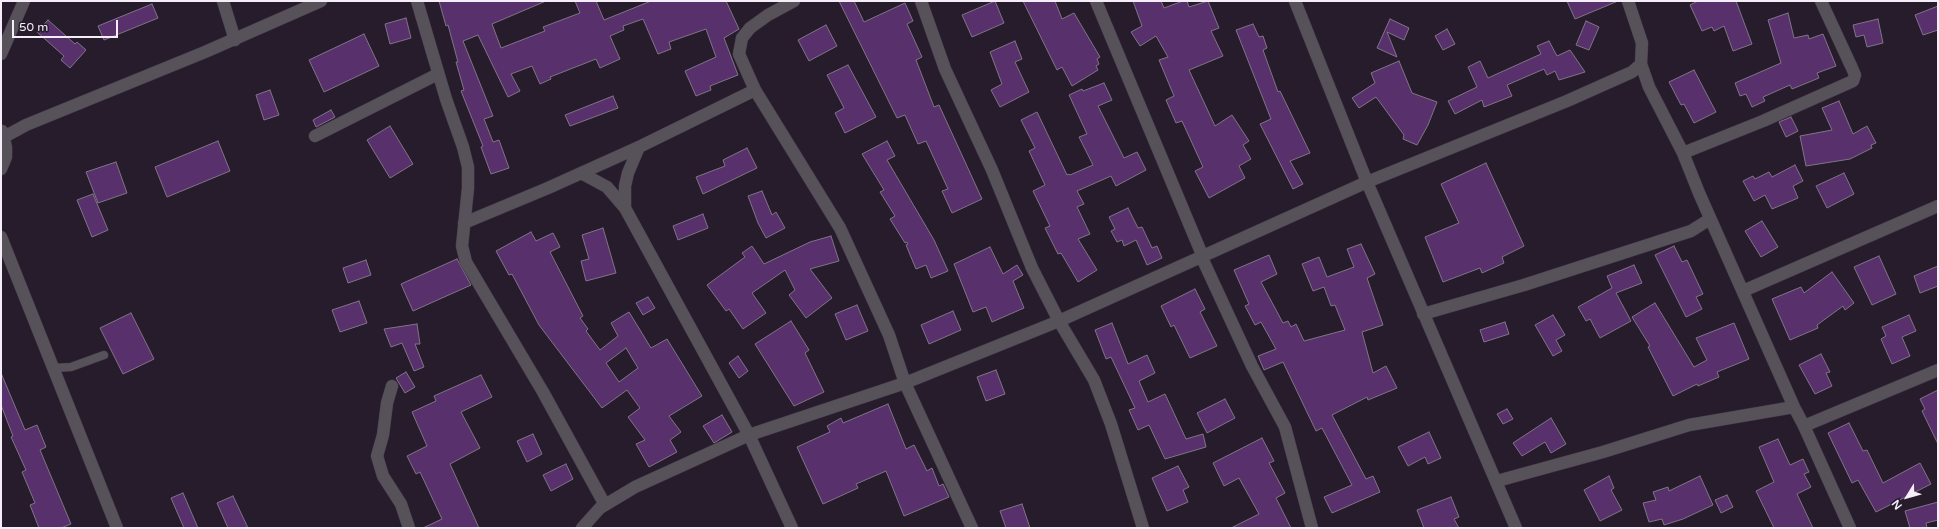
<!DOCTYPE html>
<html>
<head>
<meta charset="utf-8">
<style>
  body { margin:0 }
  #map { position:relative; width:1939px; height:529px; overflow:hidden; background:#261c2b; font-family:"Varela Round",sans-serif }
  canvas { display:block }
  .frame { position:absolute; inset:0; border:2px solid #f5eef9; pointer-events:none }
  .north { position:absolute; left:1887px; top:477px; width:40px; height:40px; -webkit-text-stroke:3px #261c2b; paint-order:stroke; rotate:233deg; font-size:11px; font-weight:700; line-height:16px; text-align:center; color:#f5eef9 }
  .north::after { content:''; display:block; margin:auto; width:14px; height:18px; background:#f5eef9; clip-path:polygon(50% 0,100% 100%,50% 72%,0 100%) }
  .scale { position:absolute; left:12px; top:20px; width:106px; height:18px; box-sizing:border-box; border:2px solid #f5eef9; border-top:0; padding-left:5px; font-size:12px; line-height:14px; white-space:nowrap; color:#f5eef9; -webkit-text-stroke:3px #261c2b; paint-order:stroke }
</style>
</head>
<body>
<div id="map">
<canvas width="1939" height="529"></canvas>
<div class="frame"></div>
<div class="north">N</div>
<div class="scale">50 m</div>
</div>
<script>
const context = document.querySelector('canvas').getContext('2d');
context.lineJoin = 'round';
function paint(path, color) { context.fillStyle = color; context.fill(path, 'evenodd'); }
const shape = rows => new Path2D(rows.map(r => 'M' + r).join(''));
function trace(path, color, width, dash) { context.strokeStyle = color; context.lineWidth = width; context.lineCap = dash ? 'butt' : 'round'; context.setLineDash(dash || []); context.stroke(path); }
const building = shape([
  [439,1,546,1,492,24,501,48,545,31,543,27,580,13,575,1,596,1,604,20,651,1,726,1,739,29,724,38,738,75,710,86,711,90,696,96,685,71,716,57,706,29,669,42,671,49,658,54,643,19,623,26,624,30,610,36,620,59,600,68,596,59,550,77,551,79,540,84,532,66,511,74,520,91,508,97,478,35,463,41,493,116,484,119,493,142,499,140,509,168,491,174,481,147,483,146,461,91,464,90,456,62,458,62,448,25,446,26,439,1],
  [839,1,854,1,864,22,905,3,913,21,907,24,922,57,916,60,934,107,939,105,982,199,952,213,942,191,948,189,926,141,918,144,905,115,897,118,839,1],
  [995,1,1004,23,972,37,962,15,995,1],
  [1023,1,1055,1,1062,19,1074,13,1100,57,1097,59,1099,64,1096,66,1098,70,1072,86,1062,67,1057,70,1023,1],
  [1133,1,1161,1,1164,8,1183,1,1187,1,1189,7,1208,1,1219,28,1211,31,1223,56,1189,70,1215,126,1232,115,1249,141,1243,145,1251,159,1239,166,1245,178,1209,198,1195,171,1203,167,1182,121,1176,123,1166,100,1174,96,1159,60,1168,57,1156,36,1140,46,1131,32,1142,26,1133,1],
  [1567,1,1618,1,1575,19,1567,1],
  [1698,1,1736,1,1752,44,1733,51,1724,26,1714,31,1712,27,1702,31,1690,5,1698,1],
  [152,4,158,18,104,40,98,26,152,4],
  [1938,6,1938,30,1923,35,1915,15,1938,6],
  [1788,13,1794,38,1808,35,1809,39,1823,34,1836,66,1817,73,1819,78,1792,89,1790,85,1763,97,1765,101,1752,107,1746,94,1740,96,1735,83,1781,63,1768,20,1788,13],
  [406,18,411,38,390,44,385,24,406,18],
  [1390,19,1409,28,1404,40,1387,32,1397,57,1377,48,1390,19],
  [1878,19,1883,43,1867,47,1864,35,1856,37,1853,25,1878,19],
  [48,20,75,44,77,42,86,50,70,68,61,60,64,56,37,32,48,20],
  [1586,21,1599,27,1589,50,1576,45,1586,21],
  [1253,24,1259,37,1263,36,1267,48,1263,50,1278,92,1280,91,1310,153,1290,161,1303,184,1293,189,1260,124,1271,119,1236,30,1253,24],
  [826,25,837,46,809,61,798,40,826,25],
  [1447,29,1455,44,1443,50,1435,36,1447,29],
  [364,34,379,66,324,92,309,60,364,34],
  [1015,41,1022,59,1015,62,1029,92,1000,107,991,90,1002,84,990,52,1015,41],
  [1549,41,1557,56,1570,50,1585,72,1559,80,1555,71,1547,75,1544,69,1507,85,1512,96,1484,107,1482,100,1455,114,1448,101,1477,87,1468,67,1480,61,1488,78,1541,54,1537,46,1549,41],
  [1399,61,1412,93,1437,102,1428,125,1417,145,1403,139,1404,135,1376,97,1359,108,1352,98,1375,83,1371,73,1399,61],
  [848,65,876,117,845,133,835,113,844,108,827,75,848,65],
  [1694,70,1716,112,1694,123,1684,104,1681,105,1669,82,1694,70],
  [1104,83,1112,100,1098,106,1124,158,1137,152,1146,170,1116,186,1111,176,1077,191,1084,204,1077,207,1090,234,1078,239,1097,270,1078,282,1061,253,1058,254,1045,228,1050,226,1033,191,1045,185,1029,151,1035,148,1021,120,1037,112,1067,175,1069,174,1070,175,1093,165,1079,137,1087,134,1069,95,1082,89,1083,91,1104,83],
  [270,90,279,115,264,120,256,95,270,90],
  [613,96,618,108,570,126,565,115,613,96],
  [1839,101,1853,134,1867,126,1876,143,1871,145,1872,148,1850,159,1806,166,1800,136,1832,130,1822,108,1839,101],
  [331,110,335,117,316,127,313,120,331,110],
  [1791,117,1798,131,1786,137,1779,122,1791,117],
  [390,126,413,164,390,178,367,140,390,126],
  [218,141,230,171,167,197,155,167,218,141],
  [887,141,895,156,887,160,934,240,948,271,931,278,926,265,916,269,906,245,908,244,907,242,905,243,890,219,895,216,880,192,884,190,862,154,887,141],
  [747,148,757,168,703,194,696,177,725,166,723,160,747,148],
  [116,162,127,193,98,203,86,172,116,162],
  [1486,163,1524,246,1502,257,1504,263,1482,273,1480,268,1443,282,1425,237,1459,223,1441,184,1486,163],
  [1795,165,1803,181,1793,186,1798,198,1772,209,1765,195,1754,201,1743,181,1753,176,1755,179,1769,172,1772,177,1795,165],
  [1844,173,1854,194,1827,208,1816,186,1844,173],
  [762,191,772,215,776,212,785,228,766,238,758,223,748,196,762,191],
  [93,194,108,230,92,237,77,200,93,194],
  [1128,208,1138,228,1142,227,1152,248,1157,246,1162,258,1147,265,1136,240,1124,246,1122,240,1117,242,1111,231,1115,229,1109,217,1128,208],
  [703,214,708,228,678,240,673,226,703,214],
  [1762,221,1778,247,1761,257,1745,231,1762,221],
  [603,228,616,273,586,281,581,261,589,259,582,235,603,228],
  [531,232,536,241,553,233,560,247,550,252,583,316,580,318,588,329,586,331,600,350,618,336,611,323,629,312,651,348,667,339,702,396,669,416,681,432,670,440,677,452,649,467,636,444,645,440,628,417,640,408,627,390,602,408,539,325,512,274,509,275,496,251,531,232],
  [626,348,638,368,619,382,606,363,626,348],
  [831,236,839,261,810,269,832,298,806,318,789,295,795,290,785,270,752,293,766,313,743,329,729,309,726,311,707,285,745,257,742,253,752,246,764,264,810,242,831,236],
  [1361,244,1375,274,1367,278,1383,325,1362,332,1373,373,1386,366,1397,388,1368,400,1367,397,1332,415,1366,479,1373,476,1380,492,1332,513,1324,497,1352,485,1322,428,1316,431,1283,362,1264,370,1258,356,1276,349,1261,322,1255,325,1245,306,1249,304,1234,270,1269,255,1277,274,1261,282,1283,323,1288,321,1291,327,1296,324,1304,341,1345,330,1335,305,1331,306,1324,287,1313,291,1302,264,1319,257,1327,277,1354,267,1347,249,1361,244],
  [1674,246,1682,262,1687,260,1703,294,1696,297,1702,309,1686,317,1655,255,1674,246],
  [990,247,1003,274,1017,265,1023,275,1013,281,1024,308,992,322,986,307,973,312,954,264,990,247],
  [1879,256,1896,294,1872,305,1854,267,1879,256],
  [457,259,471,285,413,311,401,284,457,259],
  [366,260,371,275,348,283,343,268,366,260],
  [1634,265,1642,283,1616,293,1631,321,1600,338,1590,319,1586,321,1578,307,1612,288,1607,276,1634,265],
  [1938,266,1938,286,1920,293,1914,276,1938,266],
  [1832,272,1854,303,1845,310,1843,306,1817,325,1818,328,1790,340,1772,299,1801,287,1804,293,1832,272],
  [1195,289,1205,309,1200,312,1217,346,1190,358,1174,325,1171,327,1161,306,1195,289],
  [648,297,655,308,643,315,636,303,648,297],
  [359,301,367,323,340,332,332,310,359,301],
  [1655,303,1694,367,1707,360,1696,338,1734,323,1749,359,1717,372,1719,377,1698,386,1697,384,1673,396,1648,347,1650,346,1632,317,1655,303],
  [857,305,868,331,846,340,835,314,857,305],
  [953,311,961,330,929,344,921,325,953,311],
  [131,313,154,359,123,374,100,328,131,313],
  [1553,315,1565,335,1556,340,1562,351,1553,356,1535,325,1553,315],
  [1909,315,1916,331,1902,337,1910,356,1892,364,1881,339,1886,336,1882,327,1909,315],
  [791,321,809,350,805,353,824,392,794,406,755,344,791,321],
  [1505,322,1509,334,1484,342,1480,330,1505,322],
  [1112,323,1128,364,1147,355,1155,373,1139,381,1148,402,1165,394,1186,439,1203,434,1206,447,1165,459,1149,425,1138,430,1129,410,1135,408,1111,357,1106,359,1095,330,1112,323],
  [417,324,420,344,415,344,424,367,414,371,402,343,391,347,384,329,417,324],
  [1821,354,1830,372,1826,373,1832,386,1815,394,1799,365,1821,354],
  [738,356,748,371,739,378,729,363,738,356],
  [996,370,1005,394,986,401,977,377,996,370],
  [406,372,415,387,405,393,396,378,406,372],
  [1,373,25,430,37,425,46,447,40,450,71,524,61,528,39,528,30,505,35,503,22,472,26,470,11,437,13,436,1,405,1,373],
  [481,375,492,397,461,412,480,448,450,464,479,528,423,528,442,519,420,472,416,474,407,456,427,446,412,412,436,401,434,396,481,375],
  [1938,390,1938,444,1922,411,1925,409,1920,399,1938,390],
  [1225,399,1235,418,1207,433,1197,413,1225,399],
  [888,404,906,449,914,445,927,471,932,468,939,486,943,484,949,497,904,516,886,471,856,484,858,488,823,504,797,447,830,432,827,426,841,418,843,423,888,404],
  [1507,409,1513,419,1503,424,1497,414,1507,409],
  [722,415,732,432,714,443,703,426,722,415],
  [1551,418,1566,444,1551,453,1545,442,1522,456,1513,443,1551,418],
  [1849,423,1863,451,1867,450,1883,483,1920,463,1931,484,1876,512,1858,480,1852,483,1828,433,1849,423],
  [1429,432,1441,458,1428,464,1425,457,1408,466,1398,447,1429,432],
  [533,434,542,454,527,462,517,441,533,434],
  [1262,438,1274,461,1269,463,1285,493,1276,498,1291,528,1231,528,1259,514,1239,478,1224,486,1213,463,1262,438],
  [1778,439,1790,465,1803,459,1809,472,1804,474,1811,487,1797,494,1813,528,1774,528,1756,491,1774,482,1759,447,1778,439],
  [566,464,573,479,551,491,543,475,566,464],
  [1178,466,1189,487,1183,490,1188,502,1167,511,1152,478,1178,466],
  [1609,476,1614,488,1611,490,1622,510,1600,521,1584,490,1609,476],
  [1700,476,1713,505,1683,519,1664,525,1662,519,1649,522,1643,503,1656,500,1653,492,1668,487,1669,491,1700,476],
  [183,493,198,528,184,528,171,498,183,493],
  [1727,495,1733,507,1721,513,1715,500,1727,495],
  [233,496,248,528,228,528,217,503,233,496],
  [1451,497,1459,517,1454,519,1459,528,1424,528,1417,510,1451,497],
  [1938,502,1938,520,1926,523,1927,528,1910,528,1905,511,1938,502],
  [1022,504,1030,528,1006,528,1000,511,1022,504]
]);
const service = shape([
  [54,368,71,367,104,355]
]);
const minor = shape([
  [223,1,235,40],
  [417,1,446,99,463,147,468,167,468,188,462,246,466,262,543,392,605,505],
  [794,1,768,15,750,28,742,38,739,54,755,90,840,228,889,335,905,383,972,528],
  [921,1,945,69,992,170,1032,268,1059,321,1094,380,1111,424,1143,528],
  [1096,1,1203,257],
  [1295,1,1367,182,1516,528],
  [1628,1,1642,43,1641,64,1649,87,1683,153,1699,193,1794,407,1804,426,1850,528],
  [1,54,24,1],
  [315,136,438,74],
  [4,137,26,125,205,52,321,1],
  [1683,153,1763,121,1853,81,1855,75,1852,68,1821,1],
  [1,169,6,157,6,147,2,131],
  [581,173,607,187,625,208,749,435,792,528],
  [625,208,625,186,628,173,639,147],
  [464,223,548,188,639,147,755,90],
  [1,237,117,528],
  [1202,258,1252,366,1285,427,1312,528],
  [1743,291,1938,206],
  [1423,314,1524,285,1660,241,1691,231,1710,219],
  [392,386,387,403,383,435,377,456,383,476,401,504,409,528],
  [1804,426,1938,370],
  [1497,481,1603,452,1689,425,1794,407],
  [582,528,600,508,635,487,749,435,905,383,1059,321,1367,182,1567,101,1632,72,1641,64]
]);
paint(building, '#58316c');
trace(building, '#807487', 1);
trace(service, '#433948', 9);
trace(minor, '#433948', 13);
trace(service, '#57525a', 8);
trace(minor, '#57525a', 12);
</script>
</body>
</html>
